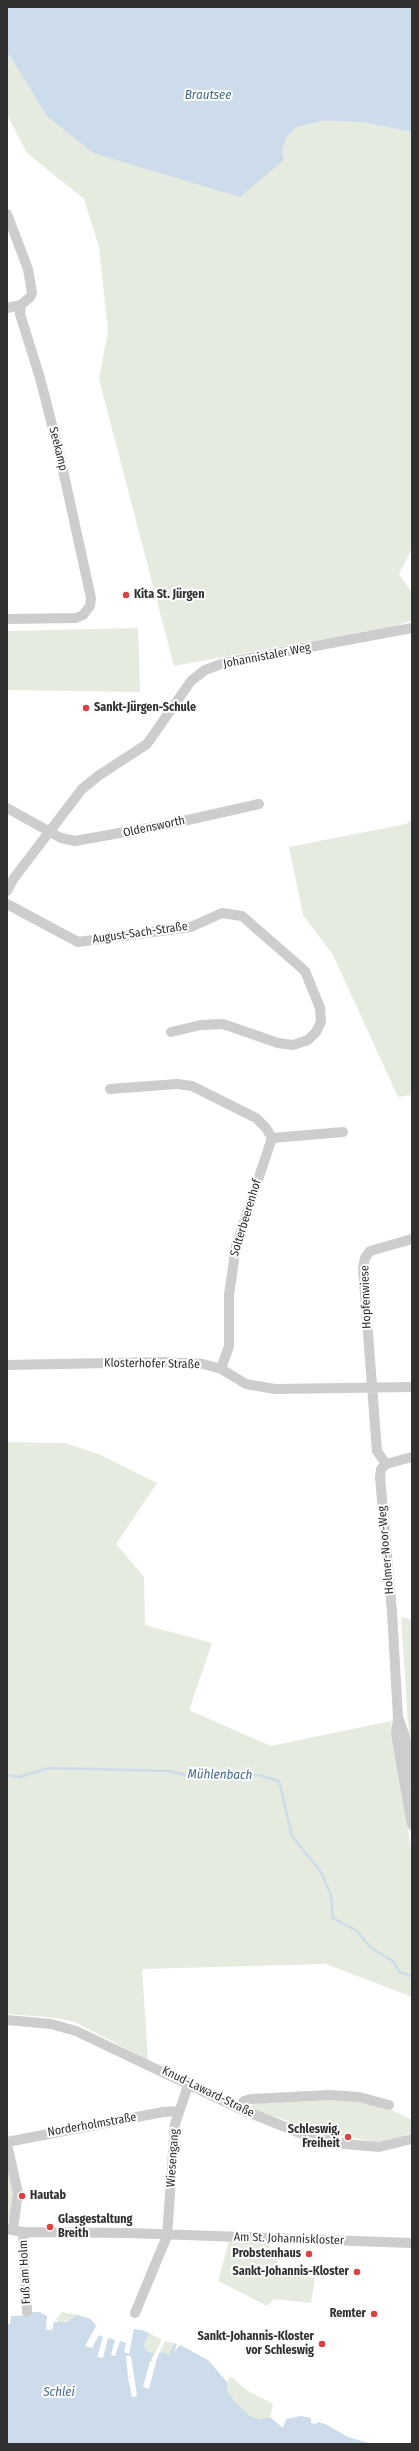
<!DOCTYPE html>
<html>
<head>
<meta charset="utf-8">
<style>
  body { margin:0 }
  #map { position:relative; width:419px; height:2451px; overflow:hidden; background:#fff; font-family:"Fira Sans Condensed",sans-serif }
  canvas { display:block }
  .frame { position:absolute; inset:0; border:8px solid #303030; pointer-events:none }
</style>
</head>
<body>
<div id="map">
<canvas width="419" height="2451"></canvas>
<div class="frame"></div>
</div>
<script>
const context = document.querySelector('canvas').getContext('2d');
context.lineJoin = 'round';
function paint(path, color) { context.fillStyle = color; context.fill(path, 'evenodd'); }
const shape = rows => new Path2D(rows.map(r => 'M' + r).join(''));
function trace(path, color, width, dash) { context.strokeStyle = color; context.lineWidth = width; context.lineCap = dash ? 'butt' : 'round'; context.setLineDash(dash || []); context.stroke(path); }
function drawText(font, color, halo, rows, align = 'center') {
  context.font = font + ' "Fira Sans Condensed",sans-serif'; context.lineWidth = 4; context.setLineDash([]); context.textBaseline = 'middle'; context.strokeStyle = halo; context.fillStyle = color; for (const [text, x, y, turn = 0] of rows) {
    context.save(); context.translate(x, y); context.rotate((+turn || 0) * Math.PI / 180); context.textAlign = isNaN(turn) ? turn : align; if (halo) context.strokeText(text, 0, 0); context.fillText(text, 0, 0); context.restore();
  }
}
const green = shape([
  [7,52,47,116,239,197,284,160,282,151,286,138,297,127,323,121,361,122,412,132,412,549,399,574,412,593,412,620,396,626,174,666,99,379,108,331,99,247,84,199,27,153,7,115],
  [138,628,140,692,7,690,7,631],
  [412,819,412,1095,398,1097,333,955,303,915,289,847,406,824],
  [7,1442,65,1443,101,1455,157,1483,116,1544,144,1577,145,1625,212,1643,189,1710,271,1746,391,1721,412,1855,412,1997,326,1964,142,1969,148,2060,75,2022,58,2018,7,2014],
  [401,1617,412,1620,412,1748,408,1724],
  [324,2098,349,2100,388,2108,412,2120,412,2133,383,2143,324,2133,249,2108,256,2102],
  [7,2160,14,2196,9,2221,7,2222],
  [229,2241,269,2243,283,2276,315,2278,311,2303,274,2299,267,2306,218,2281],
  [62,2312,78,2315,76,2318,59,2323,56,2319],
  [149,2333,162,2340,155,2354,146,2350,144,2344],
  [165,2341,174,2343,169,2355,159,2353],
  [230,2376,248,2391,273,2404,270,2417,259,2419,252,2417,236,2403,228,2392,227,2382]
]);
const water = shape([
  [7,7,412,7,412,132,361,122,323,121,297,127,286,138,282,151,284,160,240,197,93,153,47,116,7,52],
  [31,2312,40,2312,47,2316,46,2329,47,2330,52,2330,54,2322,66,2322,78,2315,91,2319,96,2326,85,2346,92,2348,99,2335,103,2337,97,2357,103,2358,108,2338,115,2340,111,2355,115,2356,120,2341,126,2343,124,2352,129,2354,134,2329,142,2330,149,2333,144,2344,146,2350,155,2354,162,2340,165,2341,159,2353,164,2352,169,2355,174,2343,177,2344,174,2352,180,2345,208,2360,227,2382,228,2392,236,2403,252,2417,259,2419,270,2417,283,2428,286,2419,301,2416,311,2418,311,2423,316,2424,318,2422,325,2424,348,2437,372,2444,7,2444,7,2324,10,2324,11,2316,31,2315]
]);
const pier = shape([
  [162,2340,165,2341,157,2358,149,2389,143,2387,150,2361,155,2362,151,2360],
  [126,2356,131,2356,137,2396,132,2397,128,2378,132,2376,128,2377]
]);
const stream = shape([
  [7,1775,19,1777,49,1768,170,1771,193,1777,231,1778,258,1775,279,1781,292,1836,321,1872,331,1895,333,1918,357,1931,371,1948,393,1961,399,1972,412,1976]
]);
const minor = shape([
  [7,214,28,269,32,293,30,297,21,305,20,314,40,378,59,452,91,598,90,606,83,615,76,618,7,619],
  [7,308,21,305],
  [7,808,61,838,75,841,170,824,259,804],
  [7,891,14,878,82,789,98,776,147,744,191,681,205,670,224,663,412,628],
  [7,904,78,942,191,927,222,913,242,916,305,971,320,1008,321,1022,316,1032,308,1040,293,1045,278,1043,223,1024,201,1025,171,1032],
  [110,1089,177,1084,192,1086,256,1118,266,1128,272,1138],
  [7,1365,161,1362,203,1364,221,1369,246,1384,275,1389,412,1387],
  [221,1369,229,1346,229,1295,236,1246,272,1138,343,1132],
  [412,1457,386,1464,381,1469,380,1477,392,1612,398,1718,396,1734,412,1825],
  [386,1464,377,1451,363,1268,365,1258,370,1251,412,1239],
  [399,1720,405,1737,412,1782],
  [7,2020,51,2024,76,2031,238,2108,305,2135,345,2144,379,2147,412,2139],
  [238,2108,244,2101,251,2099,329,2095,359,2097,389,2105],
  [7,2142,163,2112,178,2111],
  [7,2144,18,2193,13,2229],
  [7,2229,23,2232,129,2233,412,2243],
  [23,2232,27,2312],
  [135,2313,167,2236,175,2124,189,2083]
]);
const markers = [
  [126,595,4,"#da4340"],
  [86,708,4,"#da4340"],
  [348,2137,4,"#da4340"],
  [22,2196,4,"#da4340"],
  [50,2227,4,"#da4340"],
  [309,2254,4,"#da4340"],
  [357,2272,4,"#da4340"],
  [374,2314,4,"#da4340"],
  [322,2344,4,"#da4340"]
];
const streetNames = [
  ["Seekamp",58,449,76],
  ["Johannistaler Weg",267,656,-11],
  ["Oldensworth",154,827,-12],
  ["August-Sach-Straße",140,933,-8],
  ["Solterbeerenhof",246,1218,-73],
  ["Hopfenwiese",366,1297,-92],
  ["Klosterhofer Straße",152,1364,1],
  ["Holmer-Noor-Weg",386,1550,-95],
  ["Knud-Laward-Straße",208,2092,26],
  ["Norderholmstraße",92,2125,-10],
  ["Wiesengang",173,2158,-86],
  ["Am St. Johanniskloster",289,2239,2],
  ["Fuß am Holm",25,2272,-93]
];
const poiNames = [
  ["Kita St. Jürgen",134,595,"left"],
  ["Sankt-Jürgen-Schule",94,708,"left"],
  ["Schleswig,",340,2130],
  ["Freiheit",340,2144],
  ["Hautab",30,2196,"left"],
  ["Glasgestaltung",58,2220,"left"],
  ["Breith",58,2234,"left"],
  ["Probstenhaus",301,2254],
  ["Sankt-Johannis-Kloster",349,2272],
  ["Remter",366,2314],
  ["Sankt-Johannis-Kloster",314,2337],
  ["vor Schleswig",314,2351]
];
const waterNames = [
  ["Brautsee",208,95],
  ["Mühlenbach",220,1775,1],
  ["Schlei",59,2392]
];
paint(green, '#e5ecdf');
paint(water, '#cddcea');
paint(pier, '#fff');
trace(stream, '#cddcea', 2.5);
trace(minor, '#cdcdcd', 10);
for (const [x, y, r, color] of markers) { const dot = new Path2D(); dot.arc(x, y, r, 0, 2 * Math.PI); context.fillStyle = color; context.fill(dot); trace(dot, '#fff', 1.5); }
drawText('12px', '#303030', '#fff', streetNames);
drawText('bold 12px', '#303030', '#fff', poiNames, 'right');
drawText('italic 13px', '#436a8d', '#fff', waterNames);
</script>
</body>
</html>
